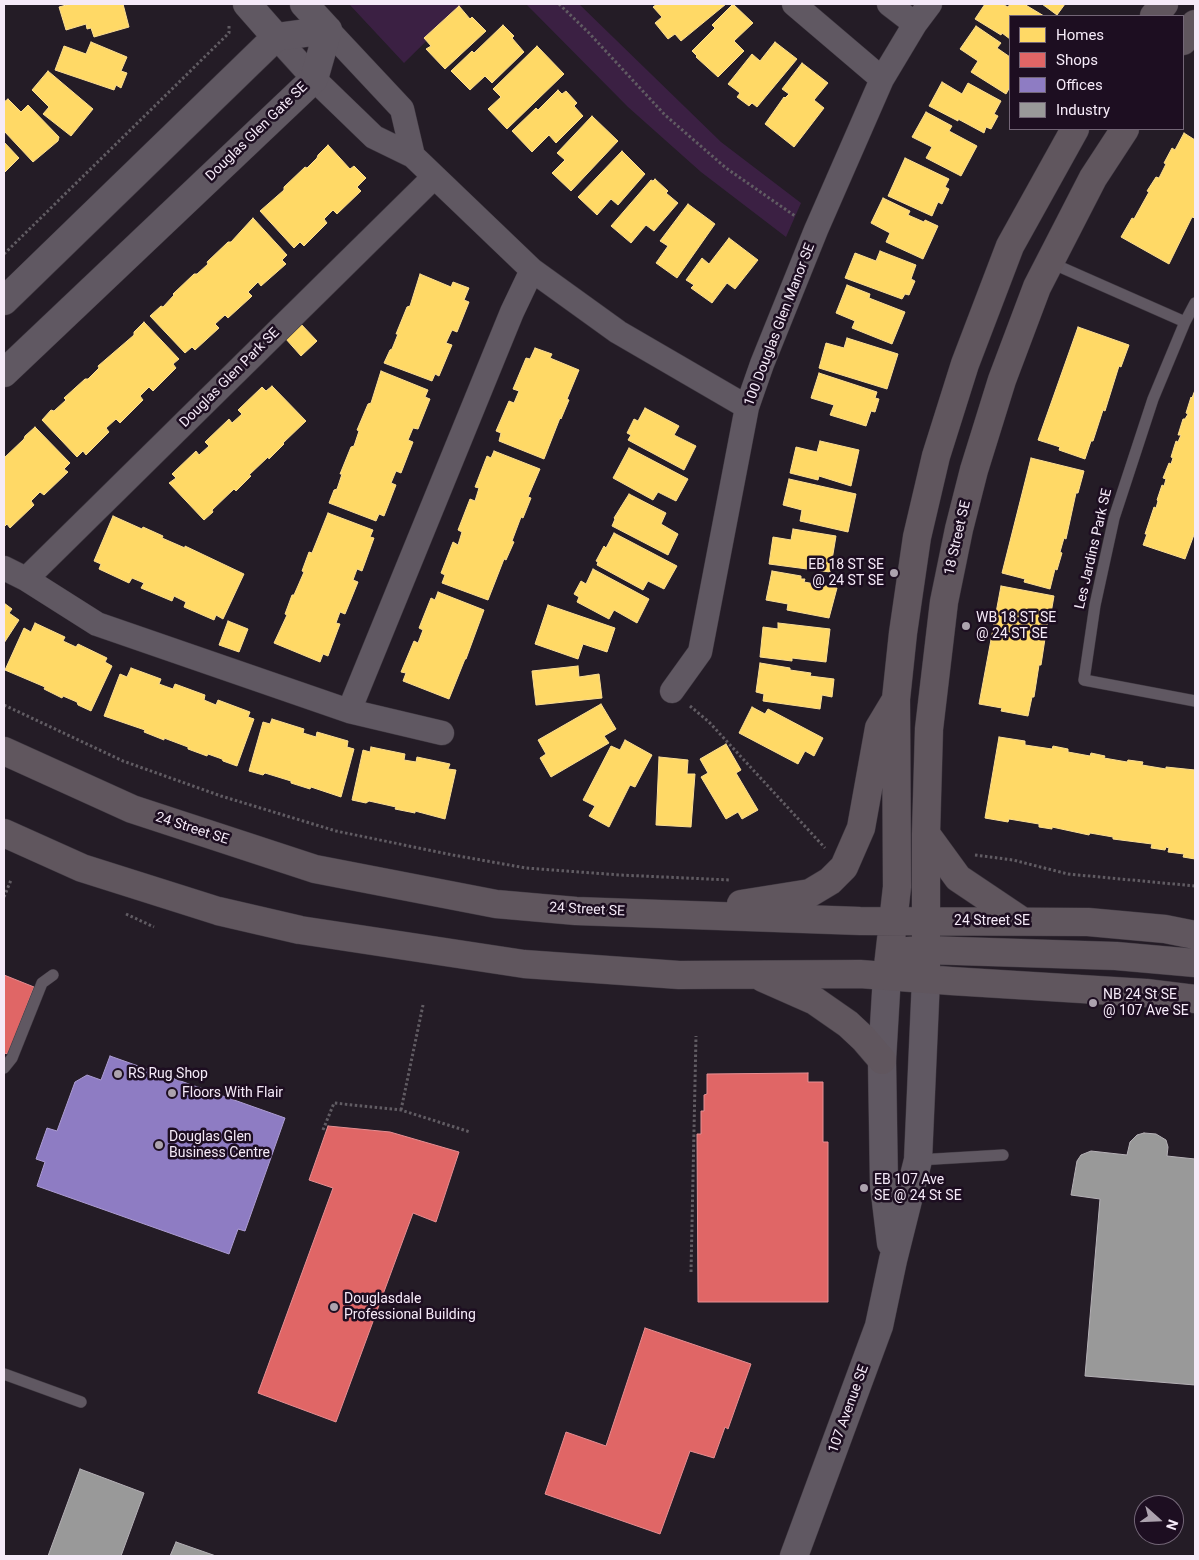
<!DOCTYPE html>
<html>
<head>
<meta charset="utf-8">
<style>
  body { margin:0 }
  #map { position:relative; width:1199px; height:1560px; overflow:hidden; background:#241c26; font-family:Roboto,sans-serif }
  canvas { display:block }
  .frame { position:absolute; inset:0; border:5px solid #f5eaf8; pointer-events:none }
  .legend { position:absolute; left:1009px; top:15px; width:175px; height:115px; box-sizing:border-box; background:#1d0e21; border:1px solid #736677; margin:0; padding:6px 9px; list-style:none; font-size:15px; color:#f5eaf8 }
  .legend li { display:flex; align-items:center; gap:10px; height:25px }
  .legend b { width:25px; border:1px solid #736677 }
  .north { position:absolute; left:1134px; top:1495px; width:50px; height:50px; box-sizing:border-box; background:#1d0e21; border:1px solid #736677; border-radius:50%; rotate:110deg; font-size:14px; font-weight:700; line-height:20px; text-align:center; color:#f5eaf8 }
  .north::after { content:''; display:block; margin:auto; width:18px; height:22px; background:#aca2ae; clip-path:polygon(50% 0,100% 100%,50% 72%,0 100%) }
</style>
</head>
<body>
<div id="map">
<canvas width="1199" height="1560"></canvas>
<div class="frame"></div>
<ul class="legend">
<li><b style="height:14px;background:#ffd966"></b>Homes</li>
<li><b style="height:14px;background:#e06666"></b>Shops</li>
<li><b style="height:14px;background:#8e7cc3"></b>Offices</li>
<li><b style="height:14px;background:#999"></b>Industry</li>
</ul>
<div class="north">N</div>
</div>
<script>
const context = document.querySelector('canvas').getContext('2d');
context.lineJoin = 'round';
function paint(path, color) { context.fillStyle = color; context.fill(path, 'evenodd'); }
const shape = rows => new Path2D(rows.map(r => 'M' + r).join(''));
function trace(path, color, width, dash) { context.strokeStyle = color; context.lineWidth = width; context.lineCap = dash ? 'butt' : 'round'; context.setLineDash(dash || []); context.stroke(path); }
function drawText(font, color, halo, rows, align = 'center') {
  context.font = font + ' Roboto,sans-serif'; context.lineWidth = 5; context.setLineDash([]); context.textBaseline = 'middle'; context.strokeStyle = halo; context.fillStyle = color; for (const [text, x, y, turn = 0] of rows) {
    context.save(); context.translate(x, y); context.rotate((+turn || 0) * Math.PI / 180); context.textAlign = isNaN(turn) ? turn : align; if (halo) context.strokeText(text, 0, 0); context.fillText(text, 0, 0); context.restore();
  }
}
const green = shape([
  [349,4,464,4,404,63],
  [526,4,579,4,721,142,801,203,786,237,701,172,628,107]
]);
const homes = shape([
  [70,4,123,4,129,27,94,37,91,28,87,29,86,24,66,30,59,7,70,4],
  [657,4,726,4,681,41,675,34,668,39,655,23,662,17,653,7,657,4],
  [733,4,753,23,734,41,744,51,718,77,696,57,697,56,692,51,715,28,712,25,733,4],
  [985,4,1002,4,1008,7,1010,4,1024,4,1044,16,1010,16,1010,39,1002,33,1001,35,975,19,985,4],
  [1042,4,1065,4,1057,15,1042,4],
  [459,6,470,19,472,17,486,31,445,69,426,49,431,46,424,38,459,6],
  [503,25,514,36,512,38,524,52,492,83,485,76,470,90,451,71,472,51,474,53,503,25],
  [976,26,1001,43,997,48,1010,57,1010,87,1006,94,971,72,978,61,960,49,976,26],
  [91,42,127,57,121,71,127,73,121,88,116,85,114,90,55,70,64,46,86,54,91,42],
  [775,42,797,59,757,107,752,103,749,106,737,97,740,93,728,84,752,54,760,61,775,42],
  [537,46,564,74,507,129,488,109,501,97,493,89,537,46],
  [802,63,828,83,814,100,824,108,794,147,765,124,784,97,785,98,789,94,782,89,802,63],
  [48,71,93,109,71,136,43,114,49,107,32,90,48,71],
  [942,82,962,94,968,83,1001,101,994,114,998,116,991,129,986,127,984,133,958,119,958,121,929,106,942,82],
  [558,90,562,94,566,91,577,103,574,106,583,116,556,143,549,135,532,152,512,131,536,108,538,110,558,90],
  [8,99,21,112,28,105,59,137,58,141,33,162,4,131,4,102,8,99],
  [926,112,952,126,949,131,977,146,961,176,926,158,932,147,912,137,926,112],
  [592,116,618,141,571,191,552,173,565,160,557,153,592,116],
  [1184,133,1195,140,1195,218,1192,217,1169,264,1121,237,1132,218,1134,219,1149,192,1147,191,1156,177,1159,178,1166,164,1164,163,1172,148,1175,150,1184,133],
  [4,142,19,158,4,173,4,142],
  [328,145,350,169,354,166,366,178,357,187,361,191,337,214,333,210,324,219,327,223,304,246,300,242,294,248,260,211,284,190,284,187,305,167,307,168,317,158,318,155,328,145],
  [622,151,645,174,618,205,611,199,597,215,578,197,622,151],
  [905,158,949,179,945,187,949,189,942,204,938,202,932,216,888,196,905,158],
  [655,179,668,191,666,193,678,203,654,231,646,225,631,243,611,226,651,180,653,181,655,179],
  [883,198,910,211,908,215,924,222,925,220,938,226,923,259,886,242,890,233,871,223,883,198],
  [688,204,715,224,677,278,656,263,668,246,660,241,688,204],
  [253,218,287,255,282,260,286,264,261,286,258,282,248,292,252,296,250,298,228,318,225,315,215,324,219,328,195,350,192,347,185,353,150,316,161,306,163,307,174,295,173,294,194,274,197,274,208,264,207,262,228,242,231,242,253,218],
  [729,238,758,260,735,289,727,283,712,303,691,288,694,285,686,280,702,258,709,264,729,238],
  [880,251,916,265,911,279,915,281,909,295,905,294,902,299,845,278,855,253,876,261,880,251],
  [420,274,451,287,453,282,469,288,464,300,469,302,457,332,452,330,446,343,452,345,439,376,435,374,432,381,384,363,390,350,392,349,398,334,396,334,407,307,410,306,420,274],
  [847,285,870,294,869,298,905,312,892,344,852,328,855,321,836,313,847,285],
  [144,322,179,359,173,364,176,368,153,391,149,387,140,396,143,400,120,423,116,419,106,428,109,432,86,455,83,451,77,457,42,420,51,410,54,411,66,400,64,398,85,379,88,379,99,368,98,366,134,335,134,332,144,322],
  [300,323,317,341,301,356,285,338,300,323],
  [1078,327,1129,345,1121,367,1119,366,1105,411,1103,410,1093,441,1091,441,1085,459,1059,450,1060,447,1038,440,1078,327],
  [847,338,898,354,887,389,819,368,826,343,844,348,847,338],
  [535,348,552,354,550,358,579,370,567,399,569,400,561,419,560,418,544,459,499,441,501,433,496,431,509,401,514,403,519,391,513,389,526,358,530,359,535,348],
  [381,371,428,390,425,397,430,399,418,429,413,428,408,440,413,442,401,473,396,471,391,483,396,485,384,516,379,514,376,521,329,503,334,490,337,489,342,474,340,474,351,447,354,446,359,431,357,430,368,404,371,403,381,371],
  [819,373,877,392,875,398,879,399,875,412,871,411,866,426,830,415,834,405,811,398,819,373],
  [272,386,306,421,283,443,284,444,269,459,268,457,249,475,251,476,236,491,234,489,212,510,213,512,204,520,169,483,176,478,172,474,196,451,199,455,209,446,205,442,229,419,232,423,242,414,238,410,262,387,266,391,272,386],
  [1195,390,1195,532,1185,559,1143,545,1147,534,1145,534,1154,507,1156,508,1158,501,1157,500,1162,485,1164,486,1166,479,1163,478,1169,463,1171,464,1173,458,1171,457,1176,441,1178,442,1181,435,1178,435,1183,419,1185,419,1188,414,1186,413,1191,397,1192,398,1195,390],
  [645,408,679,426,674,435,696,446,684,470,628,440,631,435,627,433,634,419,638,421,645,408],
  [35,427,70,463,64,469,68,472,44,495,40,492,31,501,34,505,10,528,7,524,4,527,4,458,24,439,25,436,35,427],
  [820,441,859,450,851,486,819,476,818,480,790,473,796,447,817,452,820,441],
  [629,448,688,479,676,501,658,492,653,500,613,478,629,448],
  [494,451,540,469,528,497,531,498,523,518,521,517,512,541,514,542,506,560,504,559,488,600,442,583,445,575,441,573,453,542,458,545,462,532,458,530,470,499,475,501,479,488,475,487,487,456,491,458,494,451],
  [1031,458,1084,471,1078,493,1076,493,1066,539,1064,538,1060,552,1062,553,1057,570,1055,569,1050,589,1024,582,1025,579,1002,573,1031,458],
  [789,479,856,494,848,532,800,521,802,510,783,505,789,479],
  [629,494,666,513,661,524,678,534,668,555,612,526,615,519,614,518,629,494],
  [328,513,373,530,370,537,374,538,362,571,357,569,353,580,358,582,345,614,340,612,336,623,340,624,328,656,323,654,320,662,274,643,287,615,285,614,292,595,294,595,304,572,302,571,309,552,312,553,328,513],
  [113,516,142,529,143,527,163,536,162,538,185,548,185,546,244,574,223,619,216,615,214,620,184,607,186,602,174,596,172,601,141,588,144,583,132,578,129,583,99,569,101,564,94,561,113,516],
  [793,529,836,536,830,572,769,564,773,537,791,540,793,529],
  [614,533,677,566,664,589,648,581,643,590,597,565,598,562,596,561,604,546,606,548,614,533],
  [593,569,649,599,637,623,614,610,609,619,577,602,579,597,574,594,581,581,586,584,593,569],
  [772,571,801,576,801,579,805,579,804,582,837,588,829,618,787,610,788,604,766,600,772,571],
  [1001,586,1054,596,1050,619,1048,619,1041,665,1039,665,1034,697,1032,697,1028,716,1001,711,1002,708,979,704,1001,586],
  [438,592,484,610,466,659,465,659,449,699,403,681,406,673,401,672,414,641,418,643,423,630,419,628,431,598,435,600,438,592],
  [4,603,12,609,9,613,19,620,4,643,4,603],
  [548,605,615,628,607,652,583,644,578,659,535,644,548,605],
  [228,621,248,629,239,652,219,645,228,621],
  [35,623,65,637,63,641,76,647,78,644,107,658,105,662,112,666,91,711,78,705,77,702,63,696,62,698,44,689,45,687,5,670,24,628,31,632,35,623],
  [778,623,830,629,826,662,792,658,792,661,760,657,763,627,778,629,778,623],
  [760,663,790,668,790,670,811,673,810,676,834,679,832,697,822,695,820,709,763,701,764,694,756,692,760,663],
  [578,666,579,677,599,674,602,698,536,705,532,671,578,666],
  [131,668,161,679,159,684,173,689,175,684,205,695,204,700,216,705,218,700,250,712,248,717,254,719,237,766,223,761,222,759,208,754,207,756,188,749,188,747,164,738,164,740,144,732,145,730,104,716,120,674,127,677,131,668],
  [601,704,616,729,604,736,609,743,551,777,540,758,546,754,538,740,601,704],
  [752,707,765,714,768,709,823,738,814,756,805,751,798,764,739,733,752,707],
  [272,719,304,729,303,733,316,737,317,732,348,741,347,747,354,749,341,797,311,787,310,789,291,783,291,781,265,773,263,775,249,771,263,722,270,724,272,719],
  [999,737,1025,741,1025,745,1052,749,1053,746,1068,749,1068,752,1090,756,1091,753,1105,756,1104,758,1127,762,1128,760,1143,762,1142,765,1166,769,1166,767,1195,770,1195,859,1183,857,1184,854,1168,852,1169,848,1166,847,1165,850,1151,848,1152,844,1113,839,1113,837,1090,833,1089,835,1052,827,1052,829,1039,827,1039,824,1009,819,1008,822,985,818,999,737],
  [625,740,652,755,635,787,630,785,609,827,589,816,595,806,583,800,611,746,620,750,625,740],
  [726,744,741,770,736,773,758,810,742,819,738,812,726,819,701,777,708,773,700,759,726,744],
  [371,747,405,754,404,760,416,762,417,757,450,764,448,769,456,770,445,819,415,811,415,813,395,809,396,807,369,801,366,803,352,800,363,750,370,752,371,747],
  [659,757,688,760,687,774,695,774,691,827,656,825,659,757]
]);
const shops = shape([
  [4,975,34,987,8,1054,4,1053,4,975],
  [808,1073,808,1082,823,1082,823,1142,828,1142,828,1302,698,1302,697,1134,701,1134,701,1111,704,1111,704,1095,707,1094,707,1074,808,1073],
  [328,1126,390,1132,459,1152,436,1222,413,1213,336,1422,258,1393,333,1188,309,1180,328,1126],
  [645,1328,751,1364,728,1429,725,1427,714,1458,690,1451,660,1534,545,1494,566,1432,606,1446,645,1328]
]);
const offices = shape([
  [110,1056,285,1118,245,1231,238,1229,229,1254,37,1186,45,1162,36,1159,47,1128,57,1131,75,1082,87,1075,101,1080,110,1056]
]);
const industry = shape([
  [1144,1133,1156,1134,1166,1140,1168,1147,1167,1156,1195,1159,1195,1385,1085,1376,1100,1199,1071,1195,1077,1161,1081,1155,1091,1151,1127,1155,1130,1142,1137,1135,1144,1133],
  [80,1469,144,1493,121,1556,48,1556,80,1469],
  [176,1542,216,1556,170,1556,176,1542]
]);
const path = shape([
  [559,4,589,33,665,115,726,168,795,216],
  [4,254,229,33,229,25],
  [4,705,123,761,221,796,336,831,453,855,526,868,620,875,730,880],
  [690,706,709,722,825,848],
  [975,855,1013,860,1068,874,1195,886],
  [4,897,11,880],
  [126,914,154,927],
  [401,1110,423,1005],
  [323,1130,334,1103,401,1110,470,1132],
  [691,1272,696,1036]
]);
const service = shape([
  [1049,262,1185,322],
  [1195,303,1185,322,1153,399,1114,518,1095,605,1084,680,1195,701],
  [4,1068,12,1058,42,983,53,975],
  [918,1160,1003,1155],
  [4,1374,81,1402]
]);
const minor = shape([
  [794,4,882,79],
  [889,4,915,24],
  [328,30,402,109,413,156],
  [276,37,314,79,374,137,413,156,532,270,618,332,747,407],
  [434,177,26,579,97,624,349,711,512,312,532,270],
  [4,568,26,579],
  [672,691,700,652,747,407,762,364,816,230,882,79,915,24,930,4],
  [349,711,442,733]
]);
const tertiary = shape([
  [247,4,276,37],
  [304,4,328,30],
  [4,301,276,37,328,30],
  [4,373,314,79,328,30],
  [887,975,882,1060,884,1185,891,1243],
  [794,1556,879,1326,893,1260,918,1160,926,979]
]);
const secondary = shape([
  [1154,16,1164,4],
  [1183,41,1195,24],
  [4,751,132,809,315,869,496,904,576,911,860,921,1088,922,1165,929,1195,935],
  [4,833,82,868,218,911,300,930,524,964,679,975,860,974,951,981,1146,993,1195,999],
  [926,834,958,878,1022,921],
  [741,904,810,893,830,881,844,867,861,828,879,728,894,703],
  [907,951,925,950,1116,956,1195,963],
  [887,975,897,887,896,699,903,633,917,537,936,456,965,364,1010,246,1075,129],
  [763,978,815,1001,848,1024,864,1039,882,1060],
  [926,979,926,834,929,729,944,602,959,529,974,470,1002,380,1037,287,1093,178,1125,129]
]);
const markers = [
  [894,573,5,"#aca2ae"],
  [966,626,5,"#aca2ae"],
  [1093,1003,5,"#aca2ae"],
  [118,1074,5,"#aca2ae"],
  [172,1093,5,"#aca2ae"],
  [159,1145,5,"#aca2ae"],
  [864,1188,5,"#aca2ae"],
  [334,1307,5,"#aca2ae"]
];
const streetNames = [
  ["Douglas Glen Gate SE",257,132,-44],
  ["100 Douglas Glen Manor SE",780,325,-69],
  ["Douglas Glen Park SE",230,378,-45],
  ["18 Street SE",958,538,-77],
  ["Les Jardins Park SE",1094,549,-77],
  ["24 Street SE",192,829,18],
  ["24 Street SE",587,910,3],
  ["24 Street SE",992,921],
  ["107 Avenue SE",849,1409,-70]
];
const poiNames = [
  ["EB 18 ST SE",884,565,"right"],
  ["@ 24 ST SE",884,581,"right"],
  ["WB 18 ST SE",976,618],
  ["@ 24 ST SE",976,634],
  ["NB 24 St SE",1103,995],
  ["@ 107 Ave SE",1103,1011],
  ["RS Rug Shop",128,1074],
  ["Floors With Flair",182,1093],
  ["Douglas Glen",169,1137],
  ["Business Centre",169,1153],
  ["EB 107 Ave",874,1180],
  ["SE @ 24 St SE",874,1196],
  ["Douglasdale",344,1299],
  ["Professional Building",344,1315]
];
paint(green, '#3b2043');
paint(homes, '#ffd966');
trace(homes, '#fcde92', 1);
paint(shops, '#e06666');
trace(shops, '#e68e92', 1);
paint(offices, '#8e7cc3');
trace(offices, '#ad9dd3', 1);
paint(industry, '#999');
trace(industry, '#b5b1b6', 1);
trace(service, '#3f3841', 12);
trace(minor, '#3f3841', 25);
trace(tertiary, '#3f3841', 29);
trace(secondary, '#3f3841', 29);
trace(path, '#615c63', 3, [2.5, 2.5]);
trace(service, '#605862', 11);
trace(minor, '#605862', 24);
trace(tertiary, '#605862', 28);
trace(secondary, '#60565e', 28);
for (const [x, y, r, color] of markers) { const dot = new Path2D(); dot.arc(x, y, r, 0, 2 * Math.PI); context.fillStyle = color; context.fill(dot); trace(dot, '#1d0e21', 2); }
drawText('14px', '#f5eaf8', '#1d0e21', streetNames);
drawText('14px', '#f5eaf8', '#1d0e21', poiNames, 'left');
</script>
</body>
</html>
